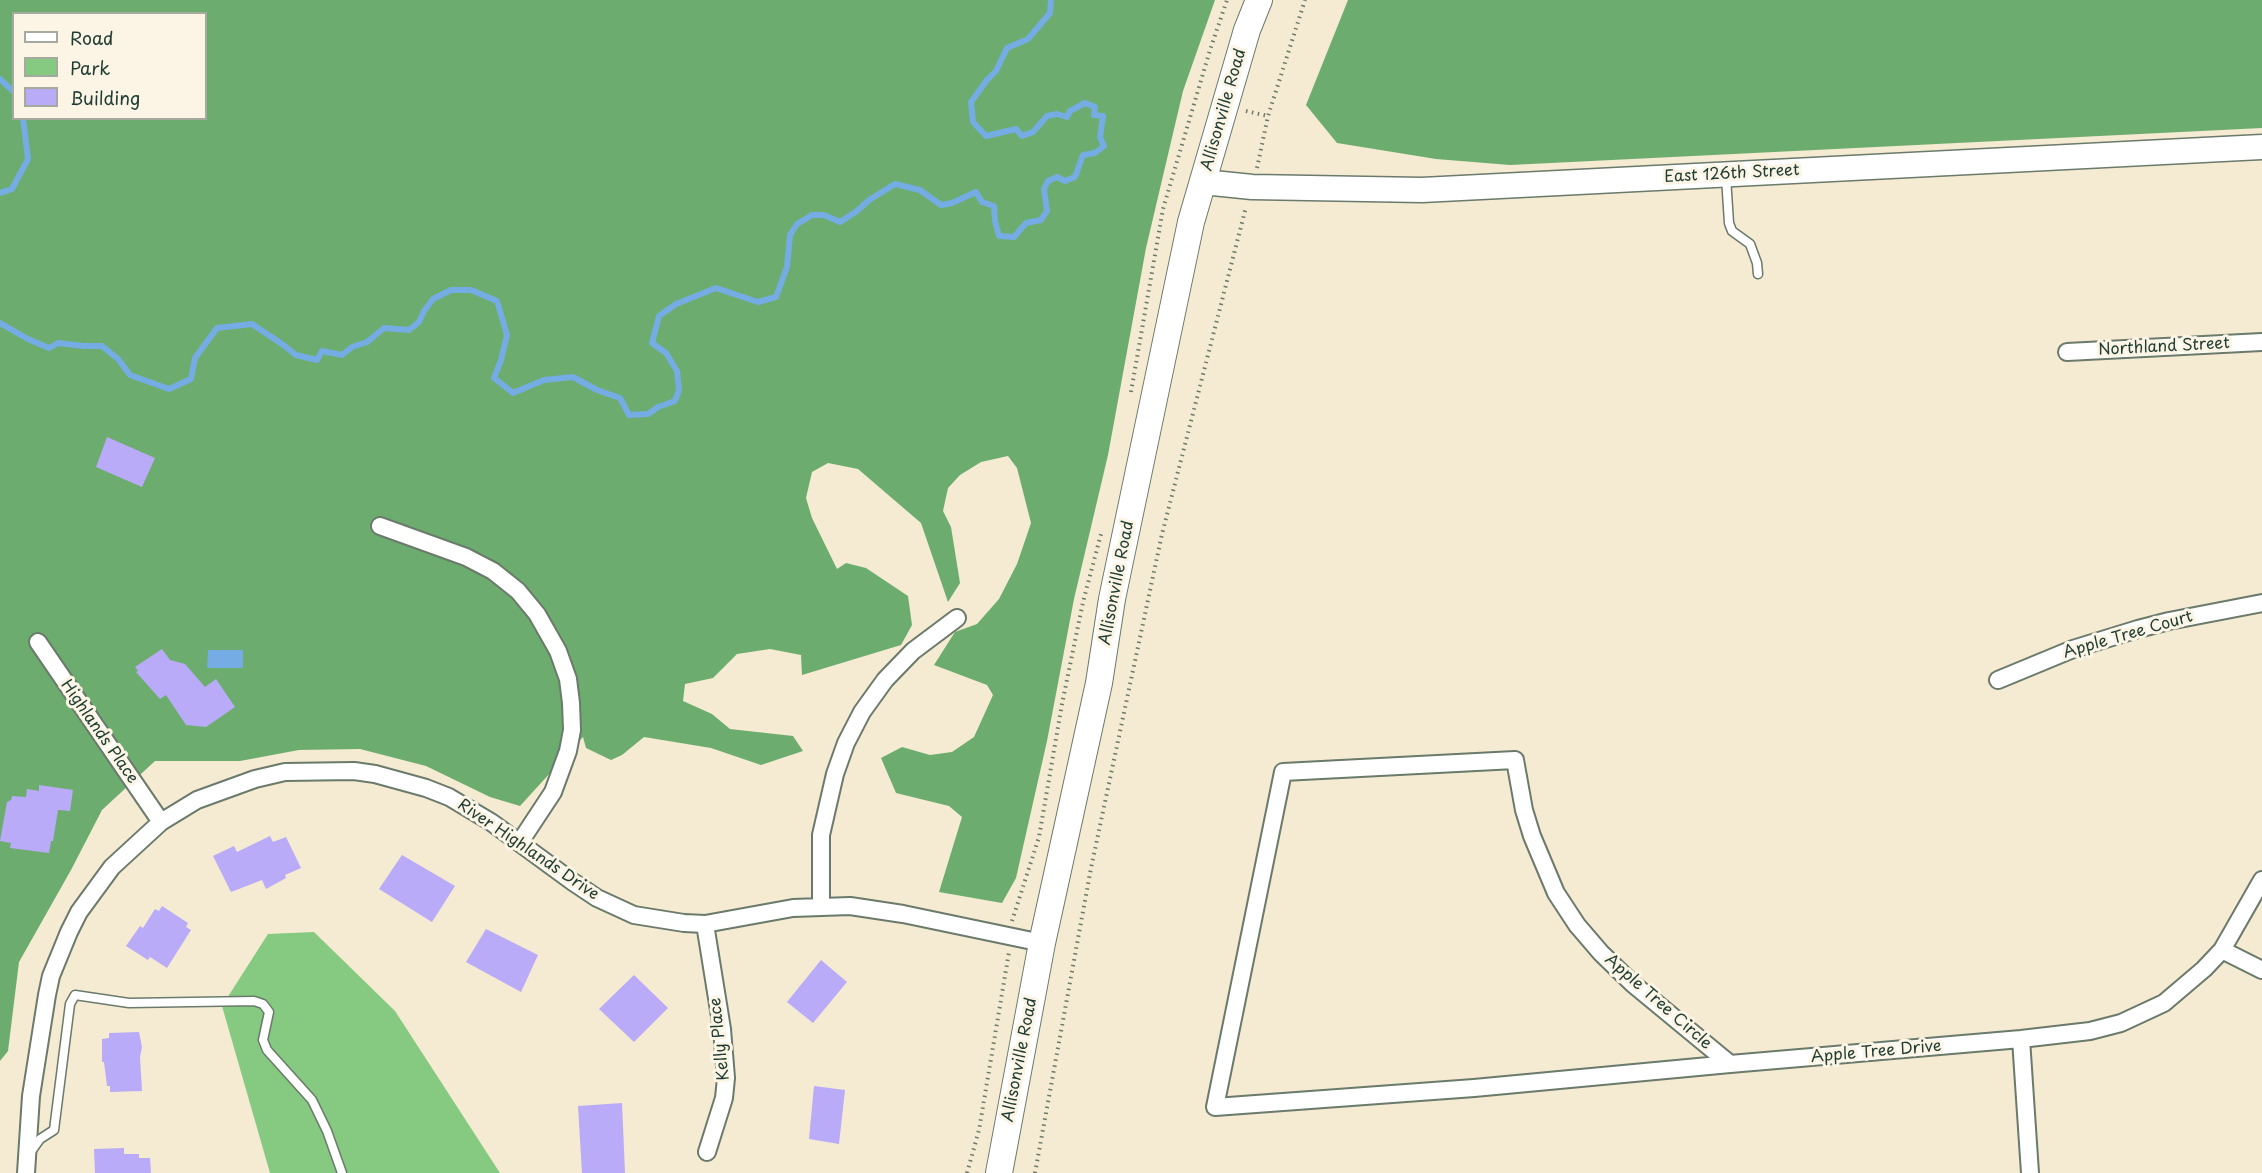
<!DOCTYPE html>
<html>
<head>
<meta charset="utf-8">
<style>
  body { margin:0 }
  #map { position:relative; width:2262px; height:1173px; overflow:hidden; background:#f5ead2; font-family:"Playpen Sans",sans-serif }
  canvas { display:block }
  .legend { position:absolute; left:12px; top:12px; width:195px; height:108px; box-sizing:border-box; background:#fcf5e5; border:2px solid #a4ab9e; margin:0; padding:8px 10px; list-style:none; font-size:18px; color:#1f3d34 }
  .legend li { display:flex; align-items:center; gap:12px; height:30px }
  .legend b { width:30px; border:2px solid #a4ab9e }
</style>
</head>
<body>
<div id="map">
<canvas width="2262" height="1173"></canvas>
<ul class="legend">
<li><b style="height:8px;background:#fff"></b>Road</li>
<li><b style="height:16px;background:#86c981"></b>Park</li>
<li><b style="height:16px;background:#b9abf7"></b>Building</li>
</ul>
</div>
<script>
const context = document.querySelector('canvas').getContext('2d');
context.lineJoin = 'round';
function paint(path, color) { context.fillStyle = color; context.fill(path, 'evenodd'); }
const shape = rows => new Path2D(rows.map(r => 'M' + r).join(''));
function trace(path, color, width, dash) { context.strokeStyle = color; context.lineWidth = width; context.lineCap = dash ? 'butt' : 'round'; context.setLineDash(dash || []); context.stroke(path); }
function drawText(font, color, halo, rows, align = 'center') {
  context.font = font + ' "Playpen Sans",sans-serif'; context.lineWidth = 6; context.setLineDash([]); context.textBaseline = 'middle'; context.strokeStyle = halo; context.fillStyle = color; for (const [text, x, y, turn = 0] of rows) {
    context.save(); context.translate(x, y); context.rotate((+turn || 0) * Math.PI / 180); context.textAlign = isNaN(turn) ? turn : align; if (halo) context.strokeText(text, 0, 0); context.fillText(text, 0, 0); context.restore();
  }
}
const green = shape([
  [314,932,395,1011,500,1173,270,1173,222,1006,268,934]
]);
const forest = shape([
  [0,0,1215,0,1183,91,1146,248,1108,455,1074,599,1047,741,1016,878,1002,903,939,892,962,817,949,806,896,793,881,758,902,747,930,755,952,752,974,737,993,695,987,685,934,665,955,632,977,624,999,599,1017,564,1031,523,1017,468,1008,456,981,462,960,475,948,488,943,511,951,527,960,583,948,602,921,523,858,469,828,463,812,472,806,498,812,518,837,569,846,563,866,568,908,596,912,625,901,645,802,675,801,655,770,649,737,654,713,678,685,684,683,701,712,714,730,729,793,736,803,751,761,765,711,748,644,737,622,755,611,760,586,748,583,737,520,806,490,797,426,766,360,749,299,750,240,761,155,761,102,810,71,870,19,962,8,1051,0,1061],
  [14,14,206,14,206,118,14,118],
  [1348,0,2262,0,2262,128,1510,165,1436,159,1337,143,1306,105]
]);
const water = shape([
  [208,650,243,650,243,668,207,668]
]);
const stream = shape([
  [0,79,14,92],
  [0,193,12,189,28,159,23,118],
  [0,323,28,339,49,348,58,343,84,346,102,346,118,359,130,375,169,389,191,379,195,358,217,328,252,324,282,344,296,355,317,360,322,351,342,355,352,347,367,342,384,328,409,330,419,322,424,311,433,299,451,290,471,290,497,301,507,335,501,360,494,378,513,393,544,380,573,377,597,390,620,398,629,415,648,414,658,407,675,401,679,390,677,371,666,353,652,343,659,316,676,304,716,288,758,302,776,297,787,267,790,235,797,224,812,215,824,215,840,222,857,211,869,200,895,184,920,190,941,205,952,203,976,192,982,202,994,206,995,221,999,236,1014,237,1026,223,1041,220,1047,211,1044,189,1048,181,1057,177,1065,181,1075,177,1083,155,1095,153,1104,146,1100,137,1103,116,1094,115,1095,107,1085,103,1070,111,1067,117,1057,114,1047,116,1033,132,1022,136,1016,129,986,136,973,122,971,102,987,80,996,71,1007,48,1028,39,1050,13,1051,0]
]);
const building = shape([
  [107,437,155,458,142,487,96,467],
  [162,649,170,660,185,664,205,687,216,679,235,707,206,727,186,725,166,695,160,699,136,672,138,671,135,667],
  [39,785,73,790,70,811,58,810,53,841,51,841,49,853,10,848,11,843,0,841,7,802,11,800,12,796,26,797,27,789,39,791],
  [270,836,273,842,286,837,301,868,285,875,286,878,266,889,262,880,231,892,213,856,234,846,237,852],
  [402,855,455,886,432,922,379,889],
  [162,906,188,923,186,927,191,930,167,968,150,957,148,960,126,946,140,926,143,928,155,909,159,911],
  [486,929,538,955,521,992,466,962],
  [821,960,847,982,813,1023,787,1002],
  [634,975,668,1008,634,1042,599,1009],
  [139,1032,142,1047,140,1057,142,1091,110,1092,110,1086,107,1086,104,1062,102,1062,102,1039,109,1038,109,1033],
  [814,1086,845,1090,839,1144,809,1139],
  [622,1103,625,1173,582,1173,578,1106],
  [124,1148,124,1154,139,1154,139,1158,150,1158,151,1173,95,1173,94,1149]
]);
const path = shape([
  [1246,111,1268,116],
  [1257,168,1268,116,1305,0],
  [1131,392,1163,209,1210,50,1227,0],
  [1012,921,1039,837,1062,704,1083,602,1101,534],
  [967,1173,979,1130,1009,952],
  [1035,1173,1091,868,1162,534,1246,207]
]);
const service = shape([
  [1726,177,1729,223,1732,231,1750,244,1757,263,1758,274],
  [30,1153,40,1139,54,1130,70,1004,75,995,129,1003,254,1001,263,1004,269,1012,263,1040,267,1050,312,1100,327,1131,342,1173]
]);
const minor = shape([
  [2067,352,2262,342],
  [380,526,466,557,493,571,518,591,537,614,558,651,568,679,571,703,572,730,568,751,553,792,520,842],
  [38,642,161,822],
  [1998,680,2073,649,2138,629,2169,621,2262,603],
  [1515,760,1524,810,1532,836,1556,893,1577,925,1601,953,1633,984,1730,1064,1474,1088,1215,1107,1283,772,1515,760],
  [821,906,821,835,835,774,846,743,862,712,885,680,913,651,957,618],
  [705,924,722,1029,726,1078,724,1098,707,1152],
  [2222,950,2262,970],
  [2021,1039,2030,1173],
  [1730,1064,2021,1039,2090,1031,2121,1023,2164,1003,2204,969,2222,950,2262,880],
  [26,1173,31,1096,47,995,51,976,69,932,79,912,112,867,161,822,197,800,255,779,285,772,354,771,375,774,426,788,449,797,491,822,573,882,597,898,634,915,684,923,705,924,793,908,850,906,903,914,1042,943]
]);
const secondary = shape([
  [1203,182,1252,187,1422,190,2262,147]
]);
const primary = shape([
  [999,1173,1042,943,1099,683,1112,599,1191,222,1247,30,1259,0]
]);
const streetNames = [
  ["Allisonville Road",1224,110,-74],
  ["East 126th Street",1732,174,-3],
  ["Northland Street",2164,347,-3],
  ["Allisonville Road",1117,583,-79],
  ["Apple Tree Court",2128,635,-16],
  ["Highlands Place",99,732,55],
  ["River Highlands Drive",528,850,34],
  ["Apple Tree Circle",1658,1002,41],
  ["Kelly Place",720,1039,-96],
  ["Apple Tree Drive",1876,1052,-5],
  ["Allisonville Road",1020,1060,-79]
];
paint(green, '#86c981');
paint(forest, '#6cad6f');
paint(water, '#74ace3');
trace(stream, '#74ace3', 6);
paint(building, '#b9abf7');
trace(service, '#6a7a6b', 11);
trace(minor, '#6a7a6b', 20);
trace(secondary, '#6a7a6b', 27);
trace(primary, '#6a7a6b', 28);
trace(path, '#6a7a6b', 4, [1.5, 4.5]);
trace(service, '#fff', 8);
trace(minor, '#fff', 16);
trace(secondary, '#fff', 24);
trace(primary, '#fff', 26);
drawText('16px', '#1f3d34', '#fcf5e5', streetNames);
</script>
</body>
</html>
